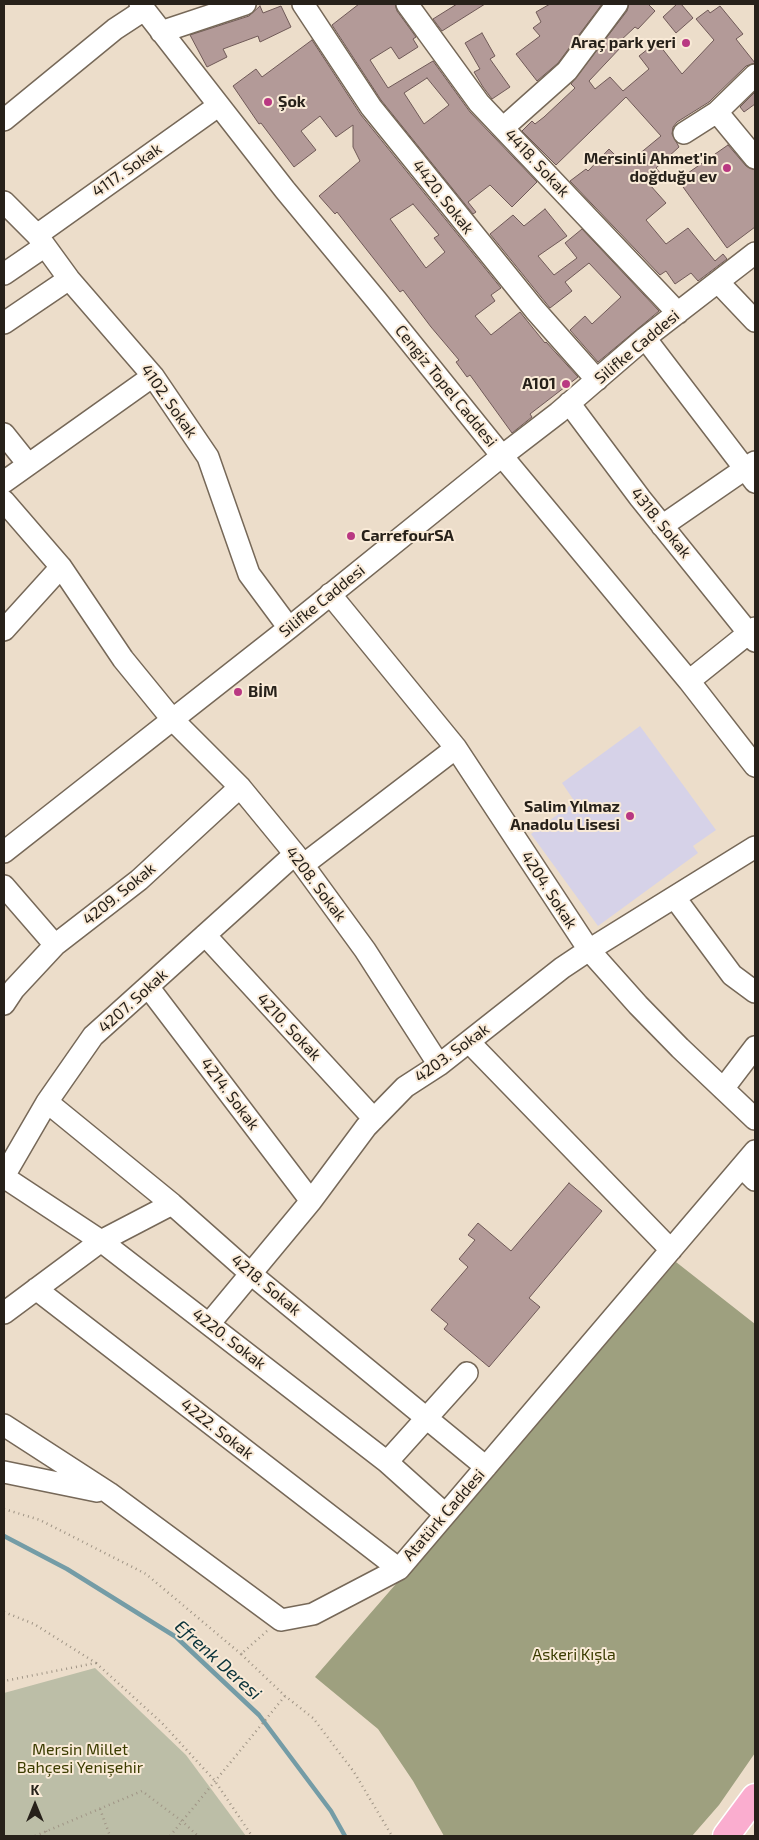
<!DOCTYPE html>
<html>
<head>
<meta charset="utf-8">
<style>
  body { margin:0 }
  #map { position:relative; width:759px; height:1840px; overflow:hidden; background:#ecddca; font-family:"Exo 2",sans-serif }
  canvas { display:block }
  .frame { position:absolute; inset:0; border:5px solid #27211a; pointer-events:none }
  .north { position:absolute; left:10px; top:1780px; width:50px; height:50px; -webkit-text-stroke:4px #f9ead7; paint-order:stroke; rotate:0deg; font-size:14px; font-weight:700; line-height:20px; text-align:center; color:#27211a }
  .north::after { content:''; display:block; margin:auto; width:18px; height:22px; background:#27211a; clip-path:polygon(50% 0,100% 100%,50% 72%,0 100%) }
</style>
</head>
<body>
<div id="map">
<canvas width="759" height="1840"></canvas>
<div class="frame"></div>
<div class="north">K</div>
</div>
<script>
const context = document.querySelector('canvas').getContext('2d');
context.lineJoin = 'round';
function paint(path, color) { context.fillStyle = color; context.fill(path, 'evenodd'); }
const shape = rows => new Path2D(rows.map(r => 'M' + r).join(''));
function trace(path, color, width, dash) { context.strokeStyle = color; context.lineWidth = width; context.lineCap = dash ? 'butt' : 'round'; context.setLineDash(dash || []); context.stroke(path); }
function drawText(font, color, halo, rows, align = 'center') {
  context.font = font + ' "Exo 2",sans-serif'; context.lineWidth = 4; context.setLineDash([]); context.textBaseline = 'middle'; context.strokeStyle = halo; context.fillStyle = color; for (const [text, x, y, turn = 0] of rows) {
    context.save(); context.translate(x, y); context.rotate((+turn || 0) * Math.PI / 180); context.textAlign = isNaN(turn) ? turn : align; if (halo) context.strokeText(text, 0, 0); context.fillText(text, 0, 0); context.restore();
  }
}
const education = shape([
  [640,726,716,830,693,846,698,853,598,926,531,834,575,802,562,783]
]);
const green = shape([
  [95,1668,186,1755,246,1836,4,1836,4,1693]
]);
const forest = shape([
  [676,1262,755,1324,755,1753,719,1805,692,1836,444,1836,413,1781,378,1729,315,1677]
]);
const stream = shape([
  [4,1536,67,1569,176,1637,259,1715,331,1811,345,1836]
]);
const building = shape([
  [359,4,395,4,397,11,416,37,413,39,418,47,399,59,391,47,370,60,388,88,433,61,470,112,537,182,512,207,490,185,468,202,476,212,473,214,381,100,332,25,359,4],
  [427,78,449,105,424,124,404,93,427,78],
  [457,4,485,4,442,31,433,19,457,4],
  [550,4,602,4,558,63,537,81,516,54,540,36,533,28,541,22,536,12,550,4],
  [629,4,648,4,655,11,638,29,635,27,619,42,622,46,589,81,595,89,610,77,623,91,649,69,639,56,657,42,682,74,714,40,696,19,708,10,710,13,720,6,743,34,736,39,755,63,746,66,709,102,677,122,673,127,672,134,679,147,656,168,662,175,650,185,666,203,646,220,666,244,688,228,715,261,723,254,727,259,698,281,691,273,675,284,666,271,660,275,570,181,586,169,588,171,609,149,624,164,626,162,627,164,661,136,626,97,556,165,522,131,532,121,535,124,544,117,575,88,571,84,627,11,629,4],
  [677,4,681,4,693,18,676,33,663,17,677,4],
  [260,6,263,13,281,6,291,27,260,42,258,36,223,49,227,57,207,67,190,35,249,16,260,6],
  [482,33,495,56,490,59,510,87,492,99,483,87,474,72,480,69,465,43,482,33],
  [312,40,361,115,501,288,491,295,495,301,475,316,491,335,520,312,545,343,546,342,578,377,530,414,532,417,512,433,470,375,467,377,456,362,459,360,431,327,403,290,400,292,337,212,335,214,319,196,360,161,353,147,353,125,336,137,320,116,301,131,316,150,294,167,261,123,259,124,233,86,256,69,262,77,312,40],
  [413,204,439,235,434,238,445,252,426,268,390,219,413,204],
  [755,92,755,104,744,112,740,107,755,92],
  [728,145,746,166,755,170,755,227,727,248,678,180,728,145],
  [545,209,567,236,538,256,554,275,577,258,565,243,582,229,659,311,598,362,570,330,585,316,592,324,621,297,589,263,565,282,572,291,550,308,490,234,513,215,524,226,545,209],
  [569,1183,602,1211,529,1298,540,1307,489,1367,444,1329,448,1324,431,1310,468,1267,459,1259,475,1240,468,1235,478,1223,511,1251,569,1183]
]);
const path = shape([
  [4,1509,40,1520,146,1574,241,1654],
  [4,1612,34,1624,96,1663,4,1681],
  [267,1631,241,1654,285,1696,313,1718,354,1772,392,1836],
  [96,1663,162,1723,215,1781,252,1836],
  [100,1809,110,1836],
  [46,1831,48,1836],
  [35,1836,142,1791,183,1822,198,1836],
  [170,1836,285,1696]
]);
const minor = shape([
  [140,4,285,190,377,301,502,456,689,681,755,766],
  [303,4,371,107,535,310,597,380],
  [407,4,479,103,678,313],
  [161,32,245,4],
  [717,112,755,158],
  [4,120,115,29,144,10],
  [503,128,567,71,617,4],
  [684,133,717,112,755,75],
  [4,202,37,235,69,279,153,376,208,457,249,574,289,628],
  [37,235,218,106],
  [4,274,45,246],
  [718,282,755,321],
  [4,323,69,279],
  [645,338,755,482],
  [569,403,640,498,755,641],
  [4,434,28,464],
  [4,482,153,376],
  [4,501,61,567,123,659,172,719,240,787,295,854,365,950,439,1065],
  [662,526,755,462],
  [330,594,456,748,589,950,638,1005,680,1048,755,1119],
  [4,630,61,567],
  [689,681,755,628],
  [4,852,289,628,502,456,558,413,645,338,755,253],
  [303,865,456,748],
  [4,886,55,945],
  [675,898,732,975,755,992],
  [205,935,374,1119],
  [149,988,311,1201],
  [4,1004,14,989,55,945,139,880,240,787],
  [469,1042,671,1250],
  [723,1089,755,1047],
  [47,1102,172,1204,251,1274,486,1467],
  [742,1167,755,1180],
  [4,1176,47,1102,93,1036,295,854],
  [4,1177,101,1241,387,1462,445,1514],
  [36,1289,399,1569],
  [4,1313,101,1241,172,1204],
  [209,1324,311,1201,366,1127,405,1087,439,1065,562,968,589,950,755,847],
  [4,1425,109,1493,281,1620,313,1614,399,1569,755,1151],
  [387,1462,467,1373],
  [4,1472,97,1491]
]);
const major = shape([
  [726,1836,755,1797]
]);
const markers = [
  [686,43,5,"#b93882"],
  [268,102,5,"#b93882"],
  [727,168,5,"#b93882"],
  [566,384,5,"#b93882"],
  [351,536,5,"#b93882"],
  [238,692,5,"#b93882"],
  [630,816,5,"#b93882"]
];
const poiNames = [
  ["Araç park yeri",676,43],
  ["Şok",278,102,"left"],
  ["Mersinli Ahmet'in",717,159],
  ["doğduğu ev",717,177],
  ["A101",556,384],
  ["CarrefourSA",361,536,"left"],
  ["BİM",248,692,"left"],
  ["Salim Yılmaz",620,807],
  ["Anadolu Lisesi",620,825]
];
const streetNames = [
  ["4418. Sokak",537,163,47],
  ["4117. Sokak",127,170,-35],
  ["4420. Sokak",443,197,52],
  ["Silifke Caddesi",637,347,-40],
  ["Cengiz Topel Caddesi",446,386,51],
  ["4102. Sokak",169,401,55],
  ["4318. Sokak",661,523,51],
  ["Silifke Caddesi",322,601,-39],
  ["4208. Sokak",316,884,53],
  ["4204. Sokak",549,890,57],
  ["4209. Sokak",119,894,-39],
  ["4207. Sokak",133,1001,-42],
  ["4210. Sokak",289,1027,47],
  ["4203. Sokak",452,1053,-36],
  ["4214. Sokak",230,1094,53],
  ["4218. Sokak",266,1285,40],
  ["4220. Sokak",229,1339,38],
  ["4222. Sokak",217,1429,38],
  ["Atatürk Caddesi",444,1515,-49]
];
const parkNames = [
  ["Askeri Kışla",574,1655],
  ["Mersin Millet",80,1750],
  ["Bahçesi Yenişehir",80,1768]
];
const waterNames = [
  ["Efrenk Deresi",218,1660,42]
];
paint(education, '#d6d2e8');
paint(green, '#bcbea7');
paint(forest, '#9ea07f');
trace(stream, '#749ca6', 4.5);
paint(building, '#b39a98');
trace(building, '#6f5957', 1);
trace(minor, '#766858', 24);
trace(major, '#fff', 29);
trace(path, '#9f9485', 2.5, [1, 4]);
trace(minor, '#fff', 21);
trace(major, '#faadcf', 26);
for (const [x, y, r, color] of markers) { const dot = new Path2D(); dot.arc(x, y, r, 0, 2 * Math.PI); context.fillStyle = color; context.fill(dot); trace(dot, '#f9ead7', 2); }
drawText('bold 16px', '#27211a', '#f9ead7', poiNames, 'right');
drawText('16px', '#27211a', '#f9ead7', streetNames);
drawText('16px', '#3b3c00', '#f9ead7', parkNames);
drawText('italic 18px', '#09323a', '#f9ead7', waterNames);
</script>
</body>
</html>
